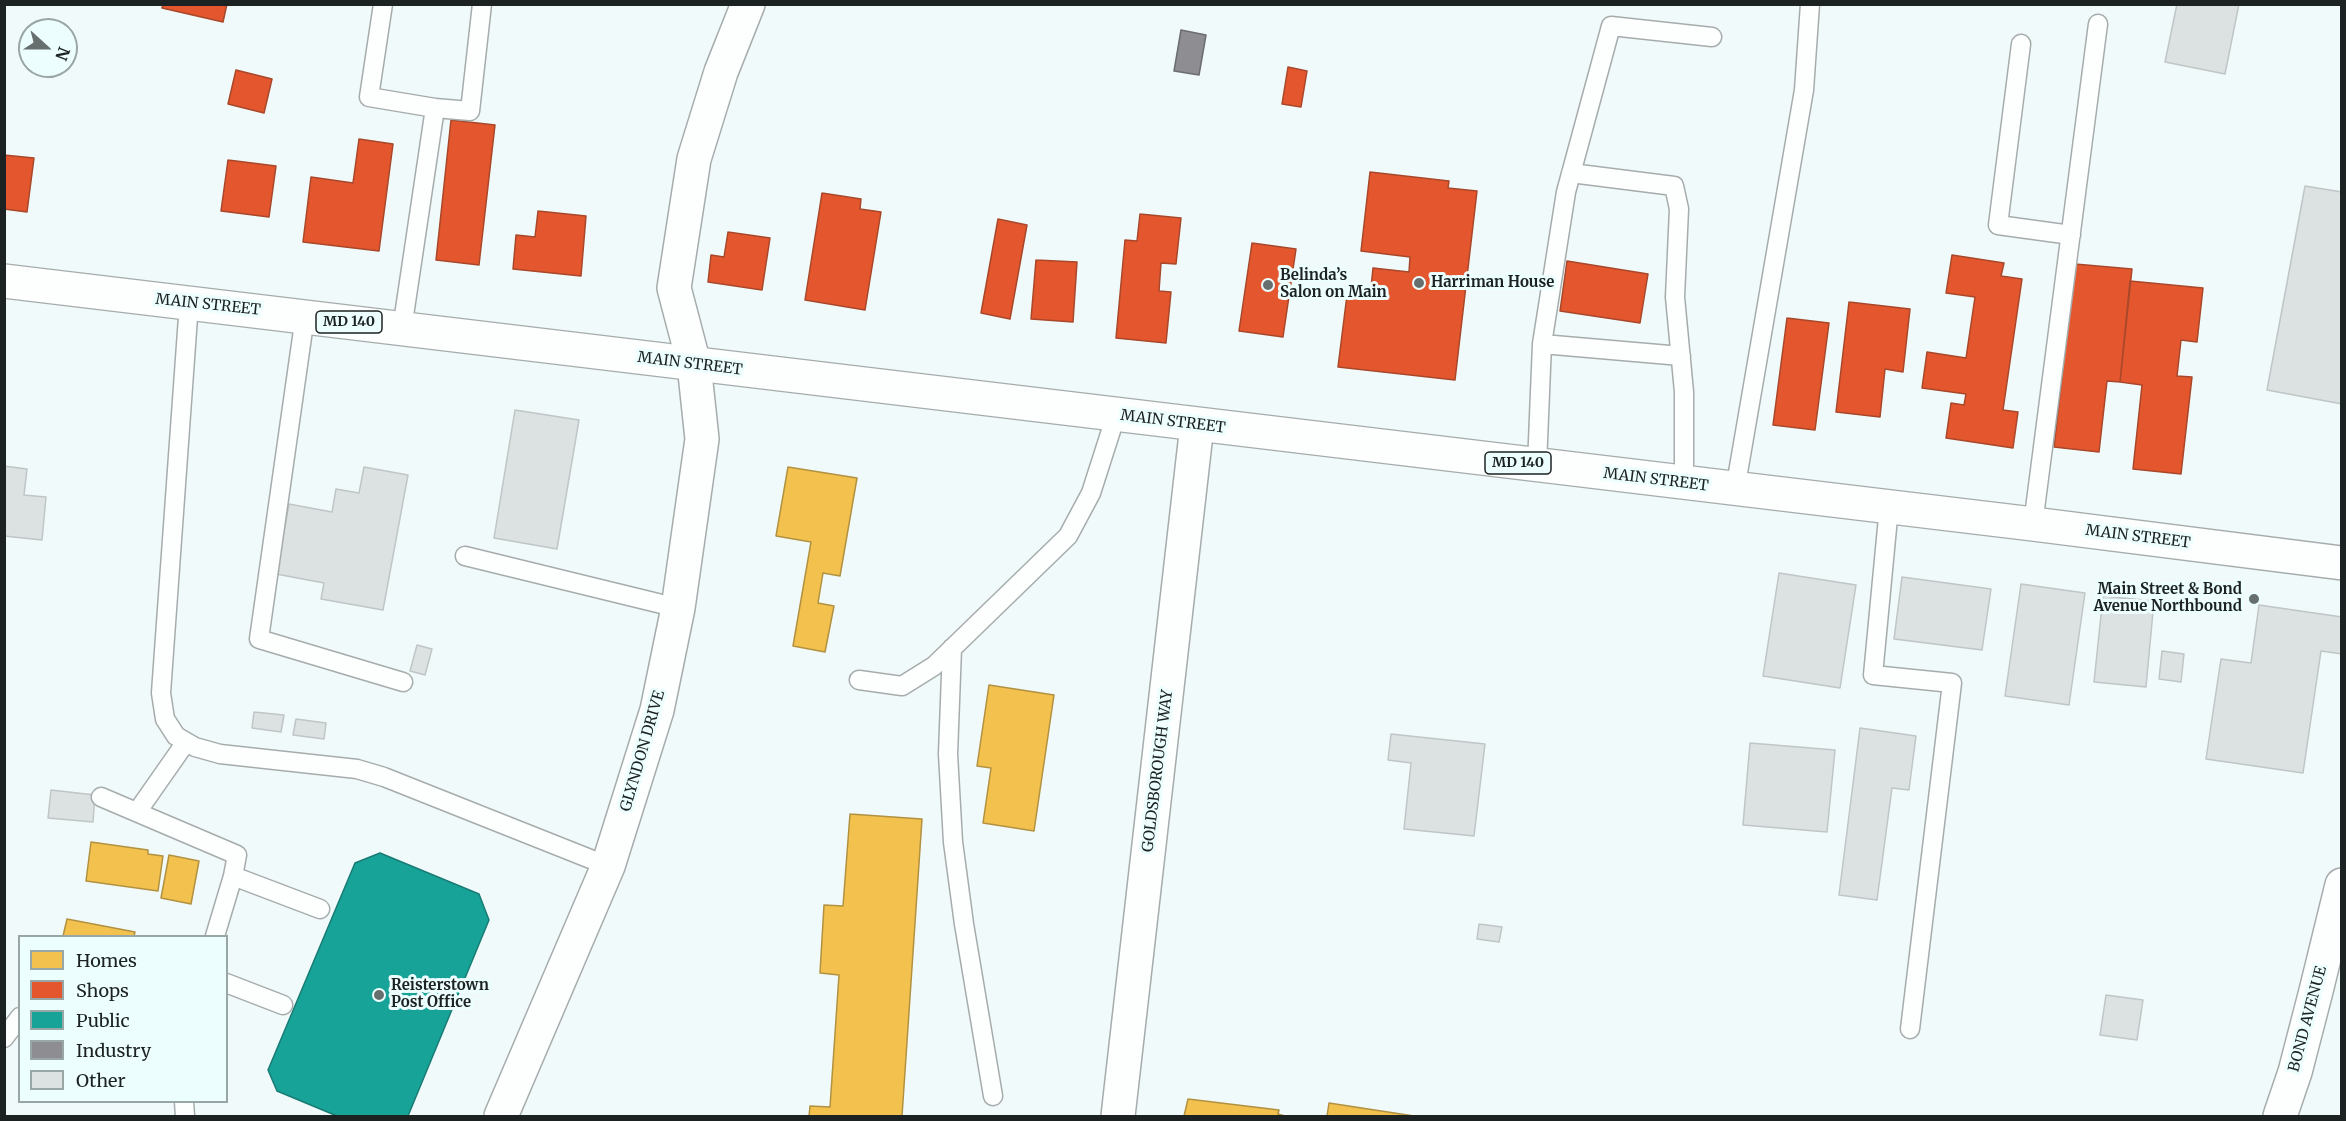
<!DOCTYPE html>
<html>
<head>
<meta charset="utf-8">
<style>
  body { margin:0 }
  #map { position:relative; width:2346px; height:1121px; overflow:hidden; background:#f1fafa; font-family:Merriweather,serif }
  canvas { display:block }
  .frame { position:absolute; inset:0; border:6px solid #1c2222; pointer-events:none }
  .legend { position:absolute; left:18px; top:935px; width:210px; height:168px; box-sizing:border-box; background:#edfefe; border:2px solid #99a6a6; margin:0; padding:8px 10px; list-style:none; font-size:18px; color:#1c2222 }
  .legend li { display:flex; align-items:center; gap:12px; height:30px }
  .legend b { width:30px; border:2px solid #99a6a6 }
  .north { position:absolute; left:18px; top:18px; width:60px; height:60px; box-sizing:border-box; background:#edfefe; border:2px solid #99a6a6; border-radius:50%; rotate:111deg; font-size:16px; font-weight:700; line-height:24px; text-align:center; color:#1c2222 }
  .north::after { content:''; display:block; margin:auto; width:21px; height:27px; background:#676e6e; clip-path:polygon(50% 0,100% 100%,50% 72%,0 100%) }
</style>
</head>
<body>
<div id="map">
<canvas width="2346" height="1121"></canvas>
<div class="frame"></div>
<ul class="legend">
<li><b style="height:16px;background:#f2c14e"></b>Homes</li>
<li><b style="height:16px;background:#e4572e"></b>Shops</li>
<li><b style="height:16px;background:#17a398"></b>Public</li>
<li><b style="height:16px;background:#8d8d92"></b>Industry</li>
<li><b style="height:16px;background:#dbe2e1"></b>Other</li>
</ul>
<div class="north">N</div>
</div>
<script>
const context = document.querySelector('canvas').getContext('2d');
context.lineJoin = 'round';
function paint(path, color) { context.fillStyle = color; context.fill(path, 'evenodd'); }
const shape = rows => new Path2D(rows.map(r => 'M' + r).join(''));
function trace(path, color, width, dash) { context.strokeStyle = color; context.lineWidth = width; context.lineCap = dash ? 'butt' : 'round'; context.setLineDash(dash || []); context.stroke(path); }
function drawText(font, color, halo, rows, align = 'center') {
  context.font = font + ' Merriweather,serif'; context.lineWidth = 6; context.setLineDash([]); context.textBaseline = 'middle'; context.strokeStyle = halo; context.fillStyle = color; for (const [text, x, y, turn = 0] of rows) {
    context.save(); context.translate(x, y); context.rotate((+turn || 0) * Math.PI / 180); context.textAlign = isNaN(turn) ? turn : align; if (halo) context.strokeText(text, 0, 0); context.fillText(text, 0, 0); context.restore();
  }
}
const homes = shape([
  [788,467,857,478,840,576,823,573,818,603,834,606,825,652,793,646,811,542,776,536,788,467],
  [989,685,1054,695,1034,831,983,823,991,768,977,766,989,685],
  [850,814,922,819,902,1116,809,1116,810,1106,830,1107,839,975,820,973,824,905,843,906,850,814],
  [91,842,148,850,148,854,163,856,158,891,86,881,91,842],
  [169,855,199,861,191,904,161,898,169,855],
  [67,919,135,932,134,936,63,936,67,919],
  [1188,1099,1279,1110,1278,1114,1285,1116,1184,1116,1188,1099],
  [1329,1103,1414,1116,1327,1116,1329,1103]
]);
const shops = shape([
  [163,4,227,4,223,22,162,8,163,4],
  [1288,67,1307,71,1301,107,1282,104,1288,67],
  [236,70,272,79,264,113,228,104,236,70],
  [451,120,495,125,479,265,436,260,451,120],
  [359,139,393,144,379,251,303,242,311,177,353,183,359,139],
  [4,155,34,158,27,212,4,209,4,155],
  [228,160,276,166,269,217,221,211,228,160],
  [1370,172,1449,181,1448,188,1477,191,1455,380,1338,367,1347,295,1370,298,1373,268,1409,272,1410,257,1361,251,1370,172],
  [822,193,861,199,860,209,881,212,865,310,805,300,822,193],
  [538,211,586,216,581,276,513,269,516,235,535,237,538,211],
  [1140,214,1181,218,1176,264,1161,263,1159,291,1171,292,1166,343,1116,338,1125,240,1137,241,1140,214],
  [998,219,1027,225,1010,319,981,313,998,219],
  [728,232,770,238,762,290,708,282,711,255,724,257,728,232],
  [1252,243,1296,249,1283,337,1239,331,1252,243],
  [1952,255,2004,263,2001,276,2022,279,2003,410,2018,412,2013,448,1946,438,1951,403,1964,405,1966,394,1922,388,1927,352,1966,358,1975,297,1946,293,1952,255],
  [1036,260,1077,262,1073,322,1031,319,1036,260],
  [1567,261,1648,274,1640,323,1560,311,1567,261],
  [2075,264,2132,269,2120,382,2107,381,2099,452,2054,447,2075,264],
  [2130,281,2203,288,2197,342,2181,340,2177,376,2192,377,2181,474,2133,469,2142,385,2120,382,2130,281],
  [1849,302,1910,309,1903,372,1885,369,1880,417,1836,412,1849,302],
  [1787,318,1829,323,1815,430,1773,425,1787,318]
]);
const public = shape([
  [380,853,479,894,489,920,408,1116,337,1116,277,1091,268,1070,355,863,380,853]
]);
const industry = shape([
  [1181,30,1206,35,1199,75,1174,71,1181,30]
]);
const building = shape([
  [2177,4,2239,4,2225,74,2165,62,2177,4],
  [2305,186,2342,192,2342,404,2267,390,2305,186],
  [515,410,579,420,557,549,494,538,515,410],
  [4,466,27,469,24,495,46,497,42,540,4,536,4,466],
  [364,467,408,475,383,610,321,599,324,583,276,574,289,504,332,512,336,489,359,493,364,467],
  [1779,573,1856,585,1840,688,1763,676,1779,573],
  [1902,577,1991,589,1982,650,1894,639,1902,577],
  [2021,584,2085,593,2069,705,2005,696,2021,584],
  [2103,596,2154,601,2146,687,2094,682,2103,596],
  [2259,605,2342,617,2342,654,2321,651,2303,773,2206,759,2221,659,2251,663,2259,605],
  [417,645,432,649,425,675,410,671,417,645],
  [2162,651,2184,654,2181,682,2159,679,2162,651],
  [254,712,284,715,281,732,252,728,254,712],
  [296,719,326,723,324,739,293,735,296,719],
  [1860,728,1916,736,1909,790,1892,788,1877,900,1839,895,1860,728],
  [1391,734,1485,744,1474,836,1404,829,1411,763,1388,760,1391,734],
  [1750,743,1835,750,1827,832,1743,825,1750,743],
  [51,790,95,795,93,822,48,818,51,790],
  [1479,924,1502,927,1499,942,1477,939,1479,924],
  [2106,995,2143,1000,2137,1040,2100,1035,2106,995]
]);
const service = shape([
  [383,4,369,97,435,108],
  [2021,44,1998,225,2071,235],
  [1571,173,1674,186,1679,209,1675,297,1684,392,1684,483],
  [189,303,161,693,165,719,176,736,195,747,220,754,357,769,384,777,608,866],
  [305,316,259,639,403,682],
  [402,329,435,108,470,111,482,4],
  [1542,344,1566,192,1611,26,1712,37],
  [1537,465,1542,344,1681,356],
  [1735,490,1804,90,1810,4],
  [1889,507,1873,675,1952,683,1910,1029],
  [2033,524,2098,24],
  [465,556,678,608],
  [952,648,948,754,953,842,964,924,993,1096],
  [859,680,902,686,934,666,1068,536,1091,493,1116,415],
  [101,797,237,855,233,876,215,936],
  [137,812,186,742],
  [233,876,320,909],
  [226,983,283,1005],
  [4,1038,20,1017],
  [184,1102,185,1116]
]);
const minor = shape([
  [694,364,674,288,694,159,721,72,748,4],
  [1118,1116,1197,425],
  [2280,1116,2295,1072,2316,991,2342,885]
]);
const tertiary = shape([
  [501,1116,608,866,657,710,678,608,702,439,694,364]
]);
const primary = shape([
  [4,281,2033,524,2342,563]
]);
const markers = [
  [1419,283,6,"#676e6e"],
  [1268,285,6,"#676e6e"],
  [2254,599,6,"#676e6e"],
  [379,995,6,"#676e6e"]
];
const shields = [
  [349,322,66],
  [1518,463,66]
];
const shieldNames = [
  ["MD 140",349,322],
  ["MD 140",1518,463]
];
const poiNames = [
  ["Belinda’s",1280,276],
  ["Salon on Main",1280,293],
  ["Harriman House",1431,283],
  ["Main Street & Bond",2242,590,"right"],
  ["Avenue Northbound",2242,607,"right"],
  ["Reisterstown",391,986],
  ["Post Office",391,1003]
];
const streetNames = [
  ["MAIN STREET",208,305,6],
  ["MAIN STREET",690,364,7],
  ["MAIN STREET",1173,422,7],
  ["MAIN STREET",1656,480,7],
  ["MAIN STREET",2138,537,7],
  ["GLYNDON DRIVE",643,751,-74],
  ["GOLDSBOROUGH WAY",1158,771,-83],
  ["BOND AVENUE",2308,1019,-75]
];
paint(homes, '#f2c14e');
trace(homes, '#b29141', 1.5);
paint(shops, '#e4572e');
trace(shops, '#a8472a', 1.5);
paint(public, '#17a398');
trace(public, '#187c75', 1.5);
paint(industry, '#8d8d92');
trace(industry, '#6b6d70', 1.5);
paint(building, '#dbe2e1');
trace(building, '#bfc6c5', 1.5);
trace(service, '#a6acac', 21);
trace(minor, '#a6acac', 36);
trace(tertiary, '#a6acac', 36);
trace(primary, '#a6acac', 36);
trace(service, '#fdfefe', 18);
trace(minor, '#fdfefe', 33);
trace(tertiary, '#fdfefe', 33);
trace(primary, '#fdfefe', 33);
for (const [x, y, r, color] of markers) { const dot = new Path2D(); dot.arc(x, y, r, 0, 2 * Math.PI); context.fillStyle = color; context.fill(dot); trace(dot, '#edfefe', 2); }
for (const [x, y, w] of shields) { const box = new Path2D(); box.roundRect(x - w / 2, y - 11, w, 22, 4.5); context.fillStyle = '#edfefe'; context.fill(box); trace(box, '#1c2222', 1.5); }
drawText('bold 14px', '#1c2222', null, shieldNames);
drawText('bold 15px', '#1c2222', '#edfefe', poiNames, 'left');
drawText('15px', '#1c2222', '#edfefe', streetNames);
</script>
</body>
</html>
